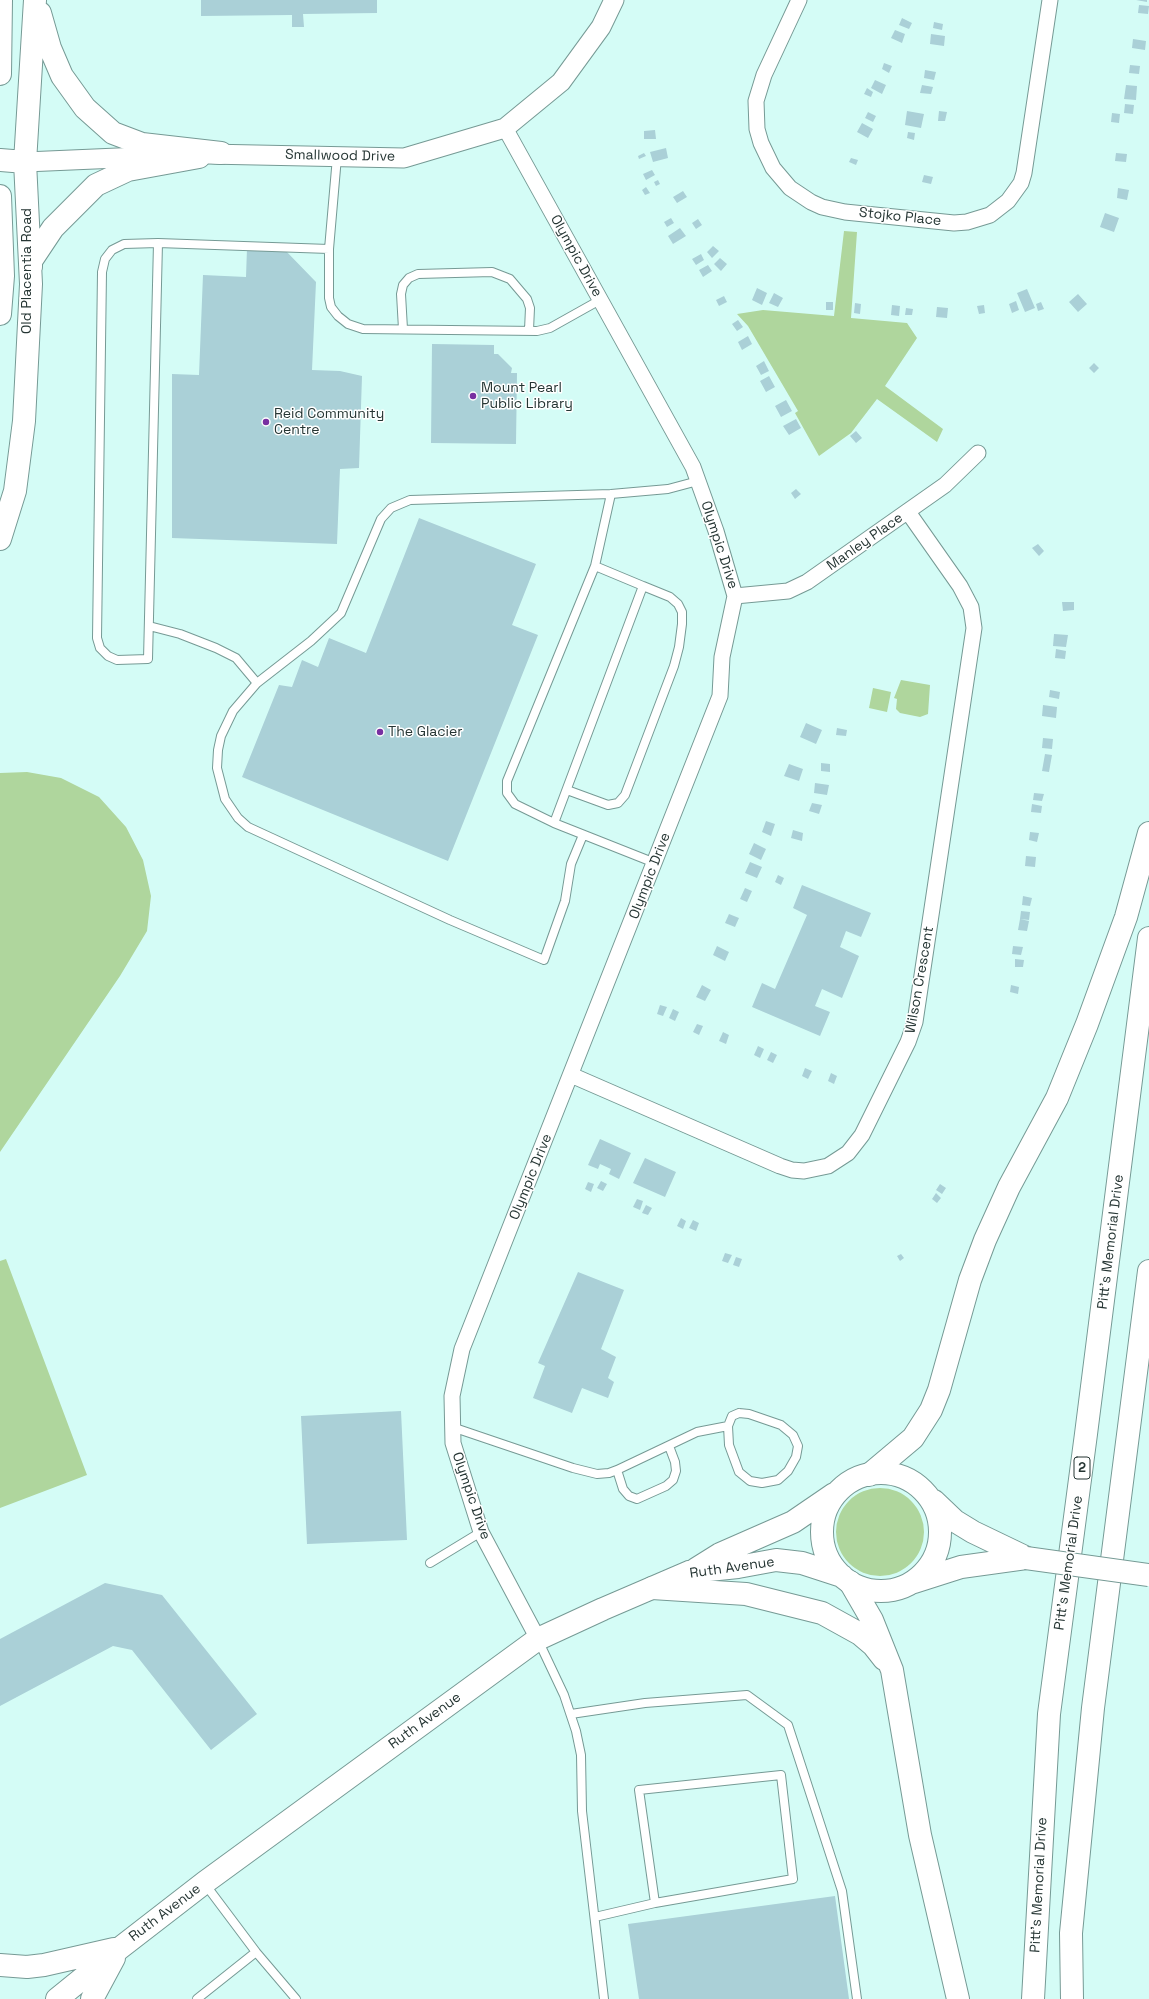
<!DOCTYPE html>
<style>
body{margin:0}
canvas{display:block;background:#d4fcf6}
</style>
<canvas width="1149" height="1999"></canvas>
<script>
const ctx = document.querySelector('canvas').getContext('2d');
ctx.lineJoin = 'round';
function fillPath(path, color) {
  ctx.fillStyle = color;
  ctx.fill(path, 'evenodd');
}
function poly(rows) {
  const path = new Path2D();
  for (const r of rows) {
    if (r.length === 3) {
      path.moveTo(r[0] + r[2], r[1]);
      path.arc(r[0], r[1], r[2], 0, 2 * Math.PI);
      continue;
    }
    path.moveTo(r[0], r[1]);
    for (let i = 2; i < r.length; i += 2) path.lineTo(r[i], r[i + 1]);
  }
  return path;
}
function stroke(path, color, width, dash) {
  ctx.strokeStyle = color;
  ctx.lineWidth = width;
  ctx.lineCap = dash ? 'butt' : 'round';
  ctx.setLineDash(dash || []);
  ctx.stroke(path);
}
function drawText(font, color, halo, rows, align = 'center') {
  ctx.font = font + ' "Space Grotesk",sans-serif';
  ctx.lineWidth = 3;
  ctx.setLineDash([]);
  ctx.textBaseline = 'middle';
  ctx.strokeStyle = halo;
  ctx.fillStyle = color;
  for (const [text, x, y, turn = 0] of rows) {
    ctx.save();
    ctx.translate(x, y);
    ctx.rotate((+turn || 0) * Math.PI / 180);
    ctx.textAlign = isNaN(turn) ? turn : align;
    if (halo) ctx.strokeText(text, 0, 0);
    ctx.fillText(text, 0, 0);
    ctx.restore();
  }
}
fillPath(poly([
 [844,231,857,232,851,318,907,323,917,338,885,386,943,429,937,442,877,399,851,433,819,456,795,413,798,411,748,326,737,314,763,310,834,316],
 [901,680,930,685,928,714,920,717,900,713,896,709,897,699,894,698],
 [873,688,891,692,887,712,869,708],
 [27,772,61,778,99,797,126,827,143,860,151,896,147,931,120,976,0,1152,0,773],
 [6,1259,87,1475,0,1508,0,1261],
 [880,1532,44]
]), '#afd69d');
fillPath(poly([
 [201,0,377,0,377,13,303,14,304,27,292,27,292,15,201,16],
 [1136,0,1147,0,1147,2],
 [1139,5,1149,6,1148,14,1138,13],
 [902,18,912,23,909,29,899,25],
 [934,22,943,24,942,30,933,28],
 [895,30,905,34,902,43,891,38],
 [931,34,945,36,944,46,930,44],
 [1133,39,1146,41,1145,50,1132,48],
 [884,63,892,66,889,73,882,69],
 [1130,65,1140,66,1139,74,1129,73],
 [925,70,936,72,934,80,924,78],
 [875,80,886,85,882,94,871,88],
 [922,85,933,87,931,94,920,93],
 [1126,85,1137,86,1136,100,1124,99],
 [867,88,873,92,871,97,864,94],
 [1125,104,1134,105,1133,114,1124,113],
 [907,111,924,114,921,128,905,125],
 [939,111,947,112,945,121,938,121],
 [868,112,876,116,873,122,865,118],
 [1112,113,1120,114,1119,123,1111,122],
 [862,123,873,129,868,138,857,132],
 [655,130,656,139,644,139,644,131],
 [908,132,915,133,914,140,907,138],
 [666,148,668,158,653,162,650,152],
 [644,153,646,156,639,159,638,156],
 [1116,153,1127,154,1126,162,1115,161],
 [851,158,858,160,856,165,849,162],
 [652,170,655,175,646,180,643,174],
 [924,175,933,177,931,184,922,182],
 [658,180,660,184,656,186,654,182],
 [646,187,650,193,645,195,642,190],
 [1118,188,1129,190,1127,200,1117,198],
 [683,191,687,197,677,203,673,197],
 [1105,213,1119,218,1114,232,1100,227],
 [671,218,674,223,667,227,664,222],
 [698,219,702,225,696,229,692,223],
 [680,228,686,236,673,244,668,236],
 [713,246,719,251,712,258,707,252],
 [247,248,284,249,316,282,312,370,340,371,362,376,359,468,340,469,337,544,172,538,172,374,199,375,203,275,246,277],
 [701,254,704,260,696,265,692,259],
 [720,258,727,264,721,271,714,264],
 [708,265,712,271,703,277,699,270],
 [757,288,767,293,762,305,752,300],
 [1027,289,1035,308,1025,312,1017,293],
 [774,293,783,298,778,307,769,303],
 [1078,294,1087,304,1078,312,1069,302],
 [724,296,727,302,719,306,716,300],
 [1016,301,1019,310,1012,313,1009,304],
 [826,302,833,302,833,310,826,310],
 [1041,302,1044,309,1038,311,1036,304],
 [855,303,861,304,860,314,854,313],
 [892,305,900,306,899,316,891,315],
 [984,305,985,313,979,314,977,306],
 [937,307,948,308,947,318,936,317],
 [906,308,913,309,912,315,905,315],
 [738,320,743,327,737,331,732,324],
 [748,336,752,344,742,350,738,342],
 [432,344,494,345,494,354,498,354,512,368,511,373,517,373,516,444,431,443],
 [764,361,769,371,761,375,756,366],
 [1094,363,1099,368,1094,373,1089,368],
 [769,376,775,387,766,392,760,381],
 [786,400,792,411,781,417,775,406],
 [796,419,801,428,789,435,783,426],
 [856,431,862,438,856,443,850,436],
 [796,489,801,494,795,499,791,493],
 [419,518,536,564,512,625,538,635,448,861,242,777,279,685,292,687,302,660,318,667,329,638,366,653],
 [1038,544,1044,551,1039,556,1032,548],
 [1062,602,1074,602,1074,610,1063,611],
 [1054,634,1068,635,1066,647,1053,646],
 [1056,649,1066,651,1065,659,1055,658],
 [1050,690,1060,692,1059,699,1049,697],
 [1043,705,1057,707,1056,718,1042,716],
 [806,723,822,730,816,744,800,737],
 [837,728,847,730,846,736,836,735],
 [1043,738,1053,739,1052,749,1042,748],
 [1045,754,1052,755,1049,772,1042,771],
 [821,763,830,764,830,772,821,771],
 [789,764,803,769,799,781,784,776],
 [815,783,829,785,827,795,814,793],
 [1034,793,1044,794,1042,801,1033,800],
 [812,803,822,805,819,814,809,811],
 [1032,804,1042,806,1041,813,1031,812],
 [766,821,775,824,771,836,762,832],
 [793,830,803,833,802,841,791,838],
 [1030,832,1039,833,1037,842,1029,840],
 [754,843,766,849,761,860,749,854],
 [1026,856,1036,857,1035,867,1025,866],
 [750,862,762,867,757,878,745,873],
 [778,875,784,878,781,885,775,882],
 [802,885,871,913,861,937,846,931,840,947,859,956,842,998,822,989,815,1006,830,1012,820,1036,752,1007,762,983,775,989,807,915,793,908],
 [745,888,752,891,747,902,740,899],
 [1023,896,1032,898,1030,906,1022,905],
 [1021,911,1030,912,1029,920,1020,919],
 [729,914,739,918,735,927,725,923],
 [1020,919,1029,921,1027,931,1018,930],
 [717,946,729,952,725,961,713,955],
 [1013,946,1023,947,1021,955,1012,954],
 [1015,959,1024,960,1023,967,1015,967],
 [702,985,711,990,705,1001,696,997],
 [1011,985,1019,987,1018,994,1010,992],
 [660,1005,667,1007,663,1016,657,1014],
 [673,1009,679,1012,675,1021,669,1018],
 [697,1024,703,1026,699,1035,693,1032],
 [723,1032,729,1035,726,1044,719,1041],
 [758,1046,764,1049,760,1058,754,1055],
 [771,1052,777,1055,773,1063,767,1060],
 [805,1068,812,1071,808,1079,802,1076],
 [831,1073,837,1076,834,1084,828,1081],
 [600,1139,631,1153,619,1179,609,1174,611,1169,600,1164,598,1169,588,1165],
 [645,1158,676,1172,665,1197,633,1183],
 [601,1181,607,1184,603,1191,597,1188],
 [588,1182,594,1184,591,1192,585,1189],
 [940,1184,946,1188,942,1194,936,1190],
 [936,1193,941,1198,937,1203,932,1199],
 [637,1199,643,1201,640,1210,633,1207],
 [646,1205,652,1208,648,1215,642,1213],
 [681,1218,686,1221,683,1229,677,1226],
 [693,1220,699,1223,696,1231,689,1228],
 [725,1253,732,1255,728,1263,722,1261],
 [901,1254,904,1258,900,1261,897,1256],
 [736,1257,742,1259,739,1267,733,1265],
 [578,1272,624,1290,601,1349,616,1357,608,1378,614,1382,608,1398,582,1388,572,1413,533,1398,545,1366,538,1363],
 [401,1411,407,1540,307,1544,301,1416],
 [105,1583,162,1595,257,1714,211,1750,132,1650,113,1646,0,1706,0,1639],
 [835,1896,849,1999,639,1999,628,1924]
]), '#aad0d7');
const service = poly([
 [158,243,148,659,117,660,108,656,100,648,97,638,102,272,105,259,112,250,124,244,158,243,329,249,337,157],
 [329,249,329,298,331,307,338,316,348,324,363,329,537,331,550,328,600,300],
 [403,329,401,294,403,285,409,278,418,274,492,272,510,279,527,299,530,308,529,330],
 [611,494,595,566,507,781,507,793,515,804,554,823,655,863],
 [595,566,643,586],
 [149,626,180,634,216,648,236,658,257,683],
 [554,823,643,586,670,597,678,604,682,612,682,624,679,647,674,666,625,795,618,803,608,805,567,790],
 [583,835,571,864,565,901,544,960,450,920,248,827,238,818,225,799,217,768,218,750,221,736,233,711,257,683,311,641,341,613,381,519,391,508,410,500,611,494,668,489,698,481],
 [739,1413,749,1414,781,1425,793,1435,798,1446,796,1457,788,1471,778,1480,762,1483,750,1481,739,1472,729,1445,728,1426,732,1416,739,1413],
 [452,1427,573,1468,597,1474,609,1473,617,1470,697,1432,728,1426],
 [617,1470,623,1489,629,1496,637,1499,666,1486,673,1480,676,1471,675,1462,669,1446],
 [430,1563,481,1532],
 [538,1640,564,1695,576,1731,581,1755,582,1811,604,1999],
 [571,1714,645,1703,747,1695,788,1725,842,1891,857,1999],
 [205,1884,256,1952,296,1999],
 [595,1917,655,1903,793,1879,781,1775,639,1790,655,1903],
 [197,1999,256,1952]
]);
const minor = poly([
 [799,0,764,75,756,101,757,129,761,143,773,168,790,188,811,202,822,207,845,212,954,223,967,222,990,215,1008,201,1021,183,1024,173,1050,0],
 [505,128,693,467,716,531,735,596,722,657,720,696,462,1349,452,1396,453,1443,481,1532,538,1639],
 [735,596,788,591,807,582,945,485,978,453],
 [571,1075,780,1166,792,1170,804,1171,828,1166,848,1153,862,1135,908,1042,915,1022,974,628,971,607,960,586,908,512]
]);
const tertiary = poly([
 [207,154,404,158,505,128,561,82,601,27,614,0],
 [25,162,164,156]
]);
const secondary = poly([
 [40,13,50,48,62,76,85,108,113,133,142,144,221,153],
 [0,74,1,0],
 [0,160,25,162],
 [0,196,3,276,0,314],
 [31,267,31,261,53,228,96,185,128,170,199,157],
 [0,539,15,491,24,421,31,284,25,162,35,0],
 [881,1532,59],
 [934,1501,955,1521,973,1532,1025,1557],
 [696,1569,720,1554,793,1522,834,1494],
 [914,1582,961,1567,1026,1558],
 [0,1965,27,1967,44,1965,114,1949],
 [57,1999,120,1948,204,1883,538,1639,603,1609,689,1572,738,1567,776,1560,802,1563,842,1576],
 [92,1999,114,1958]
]);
const motorway = poly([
 [869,1475,913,1438,931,1410,939,1390,970,1280,985,1240,1009,1187,1057,1098,1087,1024,1126,917,1149,833],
 [850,1582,872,1620,892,1670,920,1835,958,1999],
 [652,1588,746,1594,822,1613,860,1634,873,1645,884,1659],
 [1033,1999,1049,1714,1086,1434,1149,938],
 [1072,1999,1071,1933,1093,1708,1149,1271]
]);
stroke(service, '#769a95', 10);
stroke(minor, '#769a95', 17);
stroke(tertiary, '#769a95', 21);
stroke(secondary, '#769a95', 24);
stroke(motorway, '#769a95', 24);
stroke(service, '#fff', 8);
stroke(minor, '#fff', 15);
stroke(tertiary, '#fff', 19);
stroke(secondary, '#fff', 22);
stroke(motorway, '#fff', 22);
const secondaryBridge = poly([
 [1026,1558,1149,1575]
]);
stroke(secondaryBridge, '#769a95', 24, []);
stroke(secondaryBridge, '#fff', 22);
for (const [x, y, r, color] of [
 [473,396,4,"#782fa1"],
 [266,422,4,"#782fa1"],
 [380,732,4,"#782fa1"]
]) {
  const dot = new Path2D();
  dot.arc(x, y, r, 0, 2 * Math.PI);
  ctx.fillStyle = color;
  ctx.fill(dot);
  stroke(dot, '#fff', 1.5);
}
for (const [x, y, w] of [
 [1082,1468,16]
]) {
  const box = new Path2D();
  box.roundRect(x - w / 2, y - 11, w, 22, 3);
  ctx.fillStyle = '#fff';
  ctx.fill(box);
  stroke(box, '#253533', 1);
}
drawText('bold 13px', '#253533', null, [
 ["2",1082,1468]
]);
drawText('14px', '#253533', '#fff', [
 ["Smallwood Drive",340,156,1],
 ["Stojko Place",900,217,6],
 ["Olympic Drive",576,256,61],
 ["Old Placentia Road",27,271,-90],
 ["Manley Place",865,542,-35],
 ["Olympic Drive",719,545,72],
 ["Olympic Drive",650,876,-69],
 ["Wilson Crescent",920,980,-80],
 ["Olympic Drive",531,1177,-68],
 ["Pitt's Memorial Drive",1111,1242,-83],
 ["Olympic Drive",471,1496,71],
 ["Pitt's Memorial Drive",1069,1563,-82],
 ["Ruth Avenue",732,1568,-8],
 ["Ruth Avenue",425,1721,-36],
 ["Pitt's Memorial Drive",1039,1885,-87],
 ["Ruth Avenue",165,1913,-37]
]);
drawText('14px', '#253533', '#fff', [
 ["Mount Pearl",481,388],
 ["Public Library",481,404],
 ["Reid Community",274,414],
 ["Centre",274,430],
 ["The Glacier",388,732]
], 'left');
</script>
